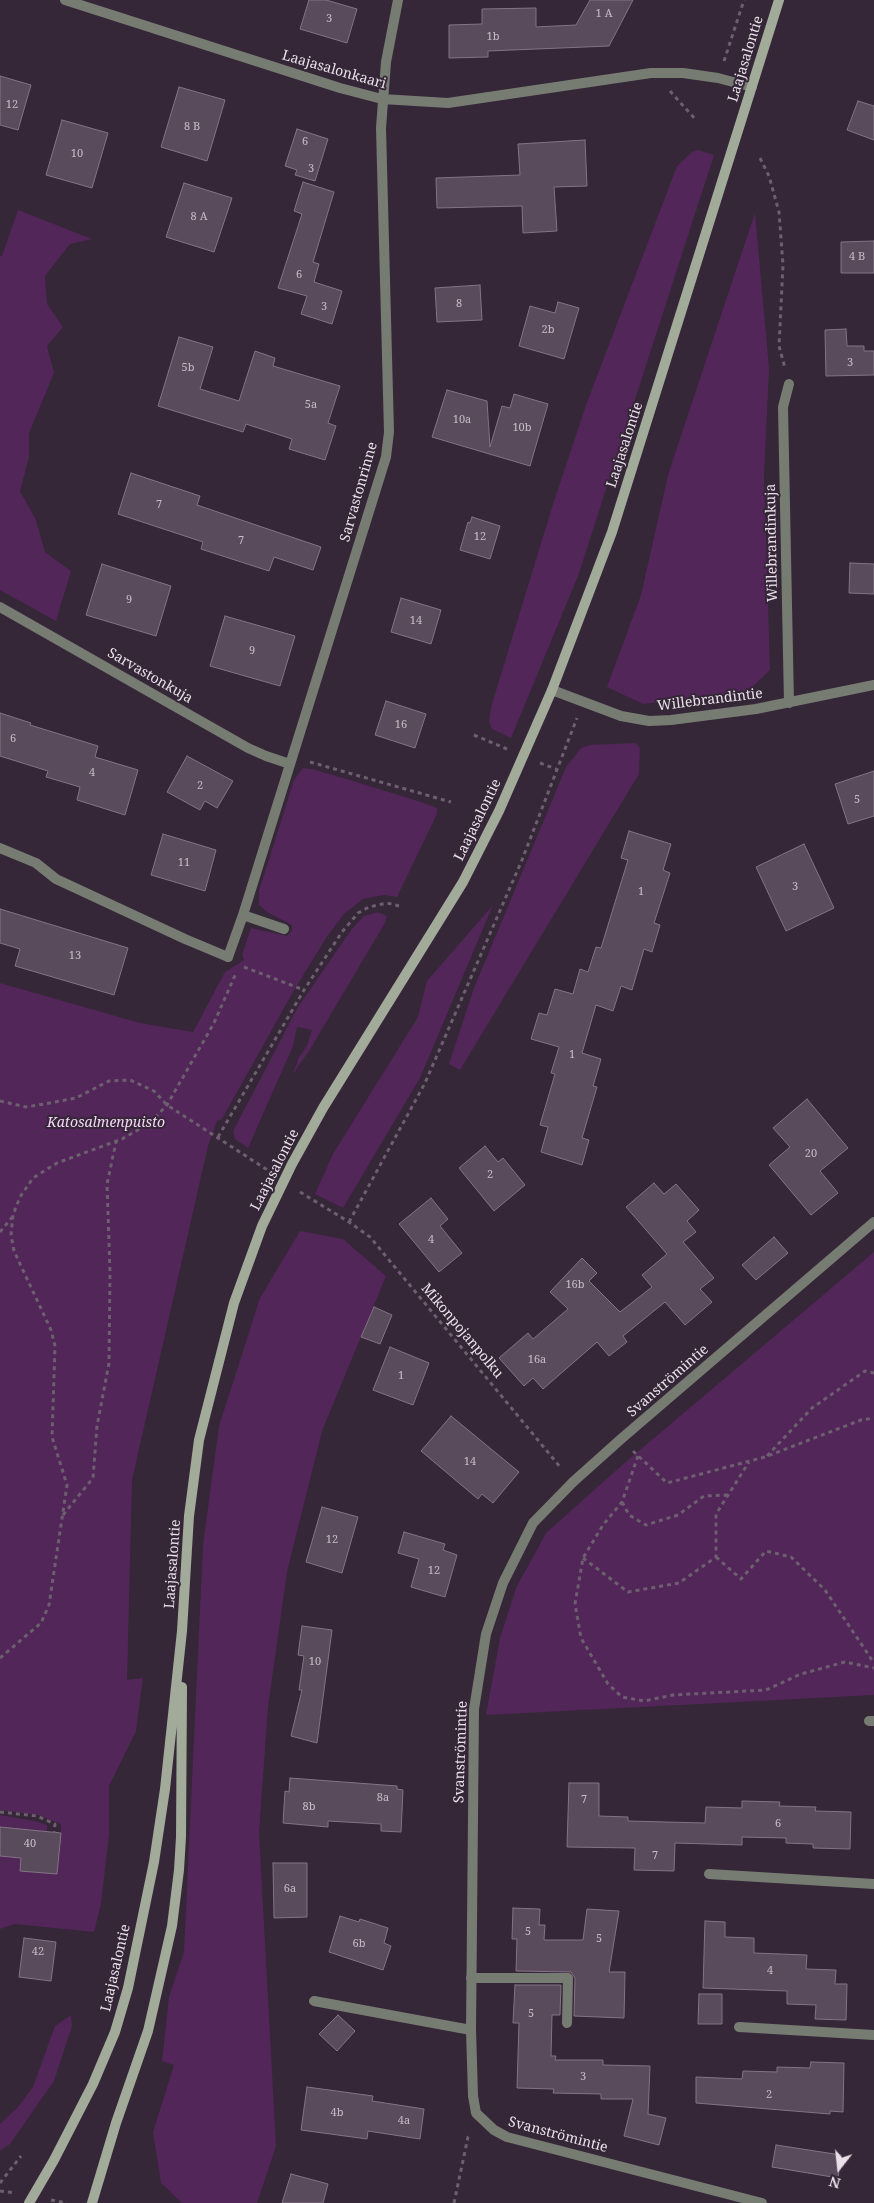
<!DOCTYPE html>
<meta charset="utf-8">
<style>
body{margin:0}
#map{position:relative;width:874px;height:2203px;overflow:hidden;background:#352737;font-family:"Noto Serif",serif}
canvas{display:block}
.north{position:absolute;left:814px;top:2143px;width:50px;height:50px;-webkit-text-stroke:4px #352737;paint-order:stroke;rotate:196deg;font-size:14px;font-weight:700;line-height:20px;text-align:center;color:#e9e0ea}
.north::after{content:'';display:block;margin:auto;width:18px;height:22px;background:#e9e0ea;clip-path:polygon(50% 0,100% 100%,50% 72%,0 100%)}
</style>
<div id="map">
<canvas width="874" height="2203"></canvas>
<div class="north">N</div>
</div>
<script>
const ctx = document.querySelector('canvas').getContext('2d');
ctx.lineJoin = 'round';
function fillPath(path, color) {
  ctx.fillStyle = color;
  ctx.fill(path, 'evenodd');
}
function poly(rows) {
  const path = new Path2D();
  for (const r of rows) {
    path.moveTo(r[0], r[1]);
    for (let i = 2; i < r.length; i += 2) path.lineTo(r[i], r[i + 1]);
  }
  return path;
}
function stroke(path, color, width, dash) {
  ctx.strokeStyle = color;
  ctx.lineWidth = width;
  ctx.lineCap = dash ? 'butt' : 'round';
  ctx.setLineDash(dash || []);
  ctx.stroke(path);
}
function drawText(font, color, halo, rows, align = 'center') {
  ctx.font = font + ' "Noto Serif",serif';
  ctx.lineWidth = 4;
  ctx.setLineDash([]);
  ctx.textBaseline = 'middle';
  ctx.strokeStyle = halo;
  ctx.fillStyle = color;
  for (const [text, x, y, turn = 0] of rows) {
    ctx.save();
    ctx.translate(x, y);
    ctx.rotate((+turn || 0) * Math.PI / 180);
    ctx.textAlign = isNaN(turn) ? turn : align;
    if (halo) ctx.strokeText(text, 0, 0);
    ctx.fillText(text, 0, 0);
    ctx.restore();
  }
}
fillPath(poly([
 [698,150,714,155,578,576,511,738,492,729,489,722,491,707,553,504,586,405,677,166,692,152],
 [18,210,92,239,70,244,45,276,47,304,63,327,47,346,54,373,29,433,29,457,20,491,36,520,45,552,71,571,56,621,0,590,0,256,2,256],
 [755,213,769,368,764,477,770,670,747,692,643,704,607,687,641,595,668,475],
 [636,743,640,748,639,774,460,1070,449,1064,474,988,566,767,581,748,590,745],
 [303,768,312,769,350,780,421,802,437,808,437,814,397,897,384,895,363,899,344,914,328,935,293,992,222,1119,217,1121,208,1146,132,1480,127,1680,143,1678,136,1731,109,1786,109,1836,101,1903,94,1932,15,1924,0,1929,0,1856,21,1858,21,1871,57,1874,61,1833,61,1824,38,1815,0,1810,0,983,140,1023,193,1032,225,972,244,960,242,955,251,928,287,936,292,931,292,925,267,912,259,905,259,891,294,780],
 [493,905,420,1078,343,1208,315,1194,333,1154,418,1017,427,981],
 [378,912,387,916,385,923,309,1051,293,1074,299,1057,307,1046,312,1030,297,1027,293,1046,248,1148,235,1139,233,1131,298,1007,351,930,364,916],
 [300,1231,343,1239,386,1276,322,1431,287,1572,268,1707,259,1832,276,2146,257,2203,182,2203,161,2183,153,2132,174,2065,162,2061,169,1997,184,1952,203,1545,219,1426,260,1298],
 [874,1252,874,1695,486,1715,500,1638,516,1588,546,1533,621,1466],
 [0,1815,35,1821,47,1825,47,1832,0,1827],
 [71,2015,72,2026,54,2081,10,2144,0,2151,0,2124,18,2107,33,2087,55,2026]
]), '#522659');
const building = poly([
 [309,0,326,0,357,9,347,43,300,29,309,0],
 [590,0,633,0,609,46,488,51,488,57,449,58,449,25,482,24,482,9,536,8,536,27,576,25,590,0],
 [0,76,31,85,18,130,0,125,0,76],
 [179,87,225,100,207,161,161,147,179,87],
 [858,101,874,106,874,140,847,130,858,101],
 [62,120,108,133,92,188,46,175,62,120],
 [297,129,328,139,315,181,295,175,297,170,285,166,297,129],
 [585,140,587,186,554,187,557,231,523,233,522,206,437,208,436,178,520,175,518,144,585,140],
 [303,182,334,192,313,262,319,264,314,282,342,291,332,324,301,314,307,296,278,288,302,214,294,211,303,182],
 [184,183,232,198,214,252,166,237,184,183],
 [874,241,874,273,841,273,841,242,874,241],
 [480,285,482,320,437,322,435,288,480,285],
 [558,302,579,308,564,359,519,346,530,306,555,313,558,302],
 [846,329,847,346,864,346,864,351,874,351,874,375,826,376,825,330,846,329],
 [179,337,213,347,200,389,239,401,255,351,275,358,273,366,340,386,328,423,336,426,325,460,289,449,292,439,246,424,243,432,158,406,179,337],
 [447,390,487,401,490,447,502,406,510,408,514,394,548,404,530,466,432,437,447,390],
 [131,473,200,496,197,505,321,547,313,570,274,557,269,571,201,549,203,542,118,514,131,473],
 [472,517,500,526,490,559,460,550,468,522,470,523,472,517],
 [850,563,874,564,874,594,849,593,850,563],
 [102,564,171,586,156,636,86,615,102,564],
 [401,598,441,610,431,644,391,632,401,598],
 [225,616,295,636,280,686,210,666,225,616],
 [386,701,426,714,415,748,375,735,386,701],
 [0,713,31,723,30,725,98,746,95,757,138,770,125,815,77,800,80,787,46,777,48,771,0,756,0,713],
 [187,756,233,781,217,808,205,801,200,810,167,792,187,756],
 [874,771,874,816,848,824,835,784,874,771],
 [629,831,671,844,663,870,670,873,654,923,660,925,652,952,644,949,632,990,621,986,613,1011,596,1005,582,1053,601,1059,593,1086,597,1087,582,1138,589,1140,582,1165,541,1152,548,1127,540,1125,555,1074,551,1073,559,1047,531,1039,539,1013,547,1015,555,989,573,994,580,969,588,972,596,947,601,948,628,860,621,858,629,831],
 [163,834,216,850,205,891,151,875,163,834],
 [804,844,834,908,786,931,756,867,804,844],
 [0,909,128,948,114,995,15,966,20,949,0,943,0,909],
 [807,1099,848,1148,820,1171,838,1193,811,1215,769,1165,790,1147,773,1128,807,1099],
 [485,1146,498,1162,503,1158,525,1185,494,1211,459,1168,485,1146],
 [654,1183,664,1194,676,1184,699,1210,687,1221,696,1232,683,1242,714,1278,700,1289,712,1302,685,1325,665,1302,623,1336,627,1342,609,1356,597,1342,543,1389,533,1378,524,1386,499,1358,528,1333,533,1339,568,1309,550,1292,582,1258,597,1273,589,1281,620,1312,652,1287,642,1275,667,1254,626,1207,654,1183],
 [431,1198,448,1219,440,1226,462,1253,439,1272,399,1224,431,1198],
 [774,1237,788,1253,756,1280,742,1265,774,1237],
 [374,1307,392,1315,380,1344,361,1337,374,1307],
 [390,1347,429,1363,413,1405,373,1390,390,1347],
 [451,1416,519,1472,493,1503,482,1494,478,1499,421,1451,451,1416],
 [322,1507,358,1517,342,1573,306,1562,322,1507],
 [404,1532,445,1544,443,1550,457,1555,445,1597,411,1587,419,1559,398,1553,404,1532],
 [302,1626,332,1630,317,1743,291,1736,302,1690,299,1690,304,1656,298,1655,302,1626],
 [290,1778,397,1786,397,1789,403,1790,401,1832,381,1831,381,1824,328,1821,328,1827,283,1823,285,1791,289,1792,290,1778],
 [569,1783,599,1783,599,1816,628,1817,628,1821,705,1823,706,1807,742,1808,742,1801,780,1802,779,1806,816,1807,815,1811,851,1812,850,1849,813,1848,813,1844,786,1843,786,1838,742,1837,742,1845,675,1843,674,1871,634,1870,635,1848,567,1847,569,1783],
 [0,1827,61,1833,57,1874,20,1871,21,1858,0,1856,0,1827],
 [273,1863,307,1863,307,1917,274,1918,273,1863],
 [513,1908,540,1909,539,1925,545,1925,544,1940,583,1940,587,1909,619,1911,609,1972,625,1972,624,2018,574,2016,575,1978,571,1972,516,1971,517,1939,512,1939,513,1908],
 [340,1916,359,1922,360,1919,388,1928,384,1943,391,1946,383,1970,329,1952,340,1916],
 [705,1921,725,1922,725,1937,754,1938,754,1953,807,1955,806,1969,836,1970,835,1984,847,1984,846,2020,815,2019,816,2005,787,2004,787,1991,703,1988,705,1921],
 [24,1938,56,1942,51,1981,19,1977,24,1938],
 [515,1985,561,1985,560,2015,552,2015,551,2056,556,2056,555,2060,603,2060,603,2065,650,2066,648,2114,666,2118,659,2145,624,2136,633,2099,601,2099,601,2094,553,2093,554,2089,517,2088,519,2023,513,2023,515,1985],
 [699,1994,722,1994,722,2024,698,2024,699,1994],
 [338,2015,355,2031,337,2051,319,2034,338,2015],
 [811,2062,844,2063,843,2112,830,2111,830,2114,696,2103,696,2077,742,2079,743,2071,777,2072,777,2067,810,2068,811,2062],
 [307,2087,373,2096,372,2101,424,2109,420,2139,368,2131,367,2139,301,2130,307,2087],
 [776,2145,841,2155,838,2178,772,2167,776,2145],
 [291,2174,328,2184,323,2203,282,2203,291,2174]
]);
fillPath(building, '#5a4b5c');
stroke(building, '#847386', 1);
stroke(poly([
 [724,61,744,0],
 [670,91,696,120],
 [760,158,769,176,779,212,783,265,779,346,785,368],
 [474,735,507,749],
 [310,762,451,802],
 [540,763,556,769],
 [244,967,304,990],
 [0,1101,26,1107,44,1104,76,1098,109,1081,130,1080,154,1091,167,1105,269,1171],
 [218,1137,304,990,342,932,358,913,369,907,387,903,399,906],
 [300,1192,349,1222,370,1237,561,1468],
 [349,1222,425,1083,522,860,577,718],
 [0,1232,13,1216],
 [633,1451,667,1483,765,1457,861,1420,874,1418],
 [638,1456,622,1502,603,1525,583,1558,575,1604,581,1638,608,1684,622,1697,644,1701,673,1695,766,1690,801,1674,845,1662,874,1668],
 [767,1456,812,1408,865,1371,874,1373],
 [622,1502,629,1515,646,1525,678,1515,704,1496,727,1495],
 [63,1515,93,1478,97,1426,109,1363,110,1272,107,1184,116,1142],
 [716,1557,741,1579,766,1551,791,1557,825,1590,874,1663],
 [583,1558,628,1592,679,1583,716,1557,716,1514,749,1462],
 [0,1658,41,1623,49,1605,67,1485,52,1437,55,1346,51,1330,14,1251,11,1235,13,1215,20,1197,33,1178,57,1163,122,1139,150,1123,167,1105,214,1023,236,973],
 [0,1812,37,1816,55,1824,54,1833],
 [0,2183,21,2156],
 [0,2191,15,2193],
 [51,2200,67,2203],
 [454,2203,468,2137,471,2134]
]), '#6c606e', 3, [4, 4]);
stroke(poly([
 [0,848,36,863,56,879,185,939,228,957],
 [709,1874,874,1884],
 [471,1978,568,1978,567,2023],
 [314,2001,471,2030],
 [739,2027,874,2035]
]), '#777c73', 10);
stroke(poly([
 [65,0,340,88,382,99,448,103,651,73,683,73,718,78,752,87],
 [789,384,783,407,789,703],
 [0,607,248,748,266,756,290,764],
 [552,690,621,716,649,721,671,720,756,709,874,685],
 [243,915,284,929],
 [228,957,243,915,386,457,389,432,381,128,386,62,398,0],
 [869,1721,874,1721],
 [762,2203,507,2137,494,2130,476,2113,473,2096,471,2030,474,1709,486,1634,503,1583,533,1523,573,1482,621,1439,874,1222]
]), '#777c73', 10);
stroke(poly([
 [29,2203,54,2160,93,2084,115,2032,128,1988,154,1862,165,1789,182,1631,189,1516,199,1440,234,1303,262,1226,292,1164,323,1108,463,882,499,811,552,690,612,532,779,0],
 [92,2203,116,2123,148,2031,172,1926,179,1870,181,1837,182,1687]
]), '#a2aa9a', 10);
drawText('11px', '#c5bbc6', null, [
 ["1 A",604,14],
 ["3",329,19],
 ["1b",493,37],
 ["12",12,105],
 ["8 B",192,127],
 ["6",305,142],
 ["10",77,154],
 ["3",311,169],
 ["8 A",199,217],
 ["4 B",857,257],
 ["6",299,275],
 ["8",459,304],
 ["3",324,307],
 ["2b",548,330],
 ["3",850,363],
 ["5b",188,368],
 ["5a",311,405],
 ["10a",462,420],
 ["10b",522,428],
 ["7",159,505],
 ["12",480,537],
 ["7",241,541],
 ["9",129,600],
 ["14",416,621],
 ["9",252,651],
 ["16",401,725],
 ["6",13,739],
 ["4",92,773],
 ["2",200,786],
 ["5",857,800],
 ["11",184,863],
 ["3",795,887],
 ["1",641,892],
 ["13",75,956],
 ["1",572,1055],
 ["20",811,1154],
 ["2",490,1175],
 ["4",431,1240],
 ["16b",575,1285],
 ["16a",537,1360],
 ["1",401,1376],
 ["14",470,1462],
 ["12",332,1540],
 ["12",434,1571],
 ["10",315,1662],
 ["8a",383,1798],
 ["7",584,1800],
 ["8b",309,1807],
 ["6",778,1824],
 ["40",30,1844],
 ["7",655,1856],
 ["6a",290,1889],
 ["5",528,1932],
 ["5",599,1939],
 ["6b",359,1944],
 ["42",38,1952],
 ["4",770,1971],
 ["5",531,2014],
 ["3",583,2077],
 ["2",769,2095],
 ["4b",337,2113],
 ["4a",404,2121]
]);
drawText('14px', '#e9e0ea', '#352737', [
 ["Laajasalontie",746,59,-73],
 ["Laajasalonkaari",334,70,16],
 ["Laajasalontie",625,445,-72],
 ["Sarvastonrinne",359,492,-74],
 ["Willebrandinkuja",772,543,-91],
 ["Sarvastonkuja",150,676,30],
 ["Willebrandintie",710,700,-7],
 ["Laajasalontie",478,820,-64],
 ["Laajasalontie",275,1170,-63],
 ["Mikonpojanpolku",462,1331,50],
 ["Svanströmintie",668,1381,-41],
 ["Laajasalontie",173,1564,-86],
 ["Svanströmintie",461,1752,-88],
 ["Laajasalontie",116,1968,-77],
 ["Svanströmintie",558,2135,15]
]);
drawText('italic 14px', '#f6d6fa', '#352737', [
 ["Katosalmenpuisto",106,1123]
]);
</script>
